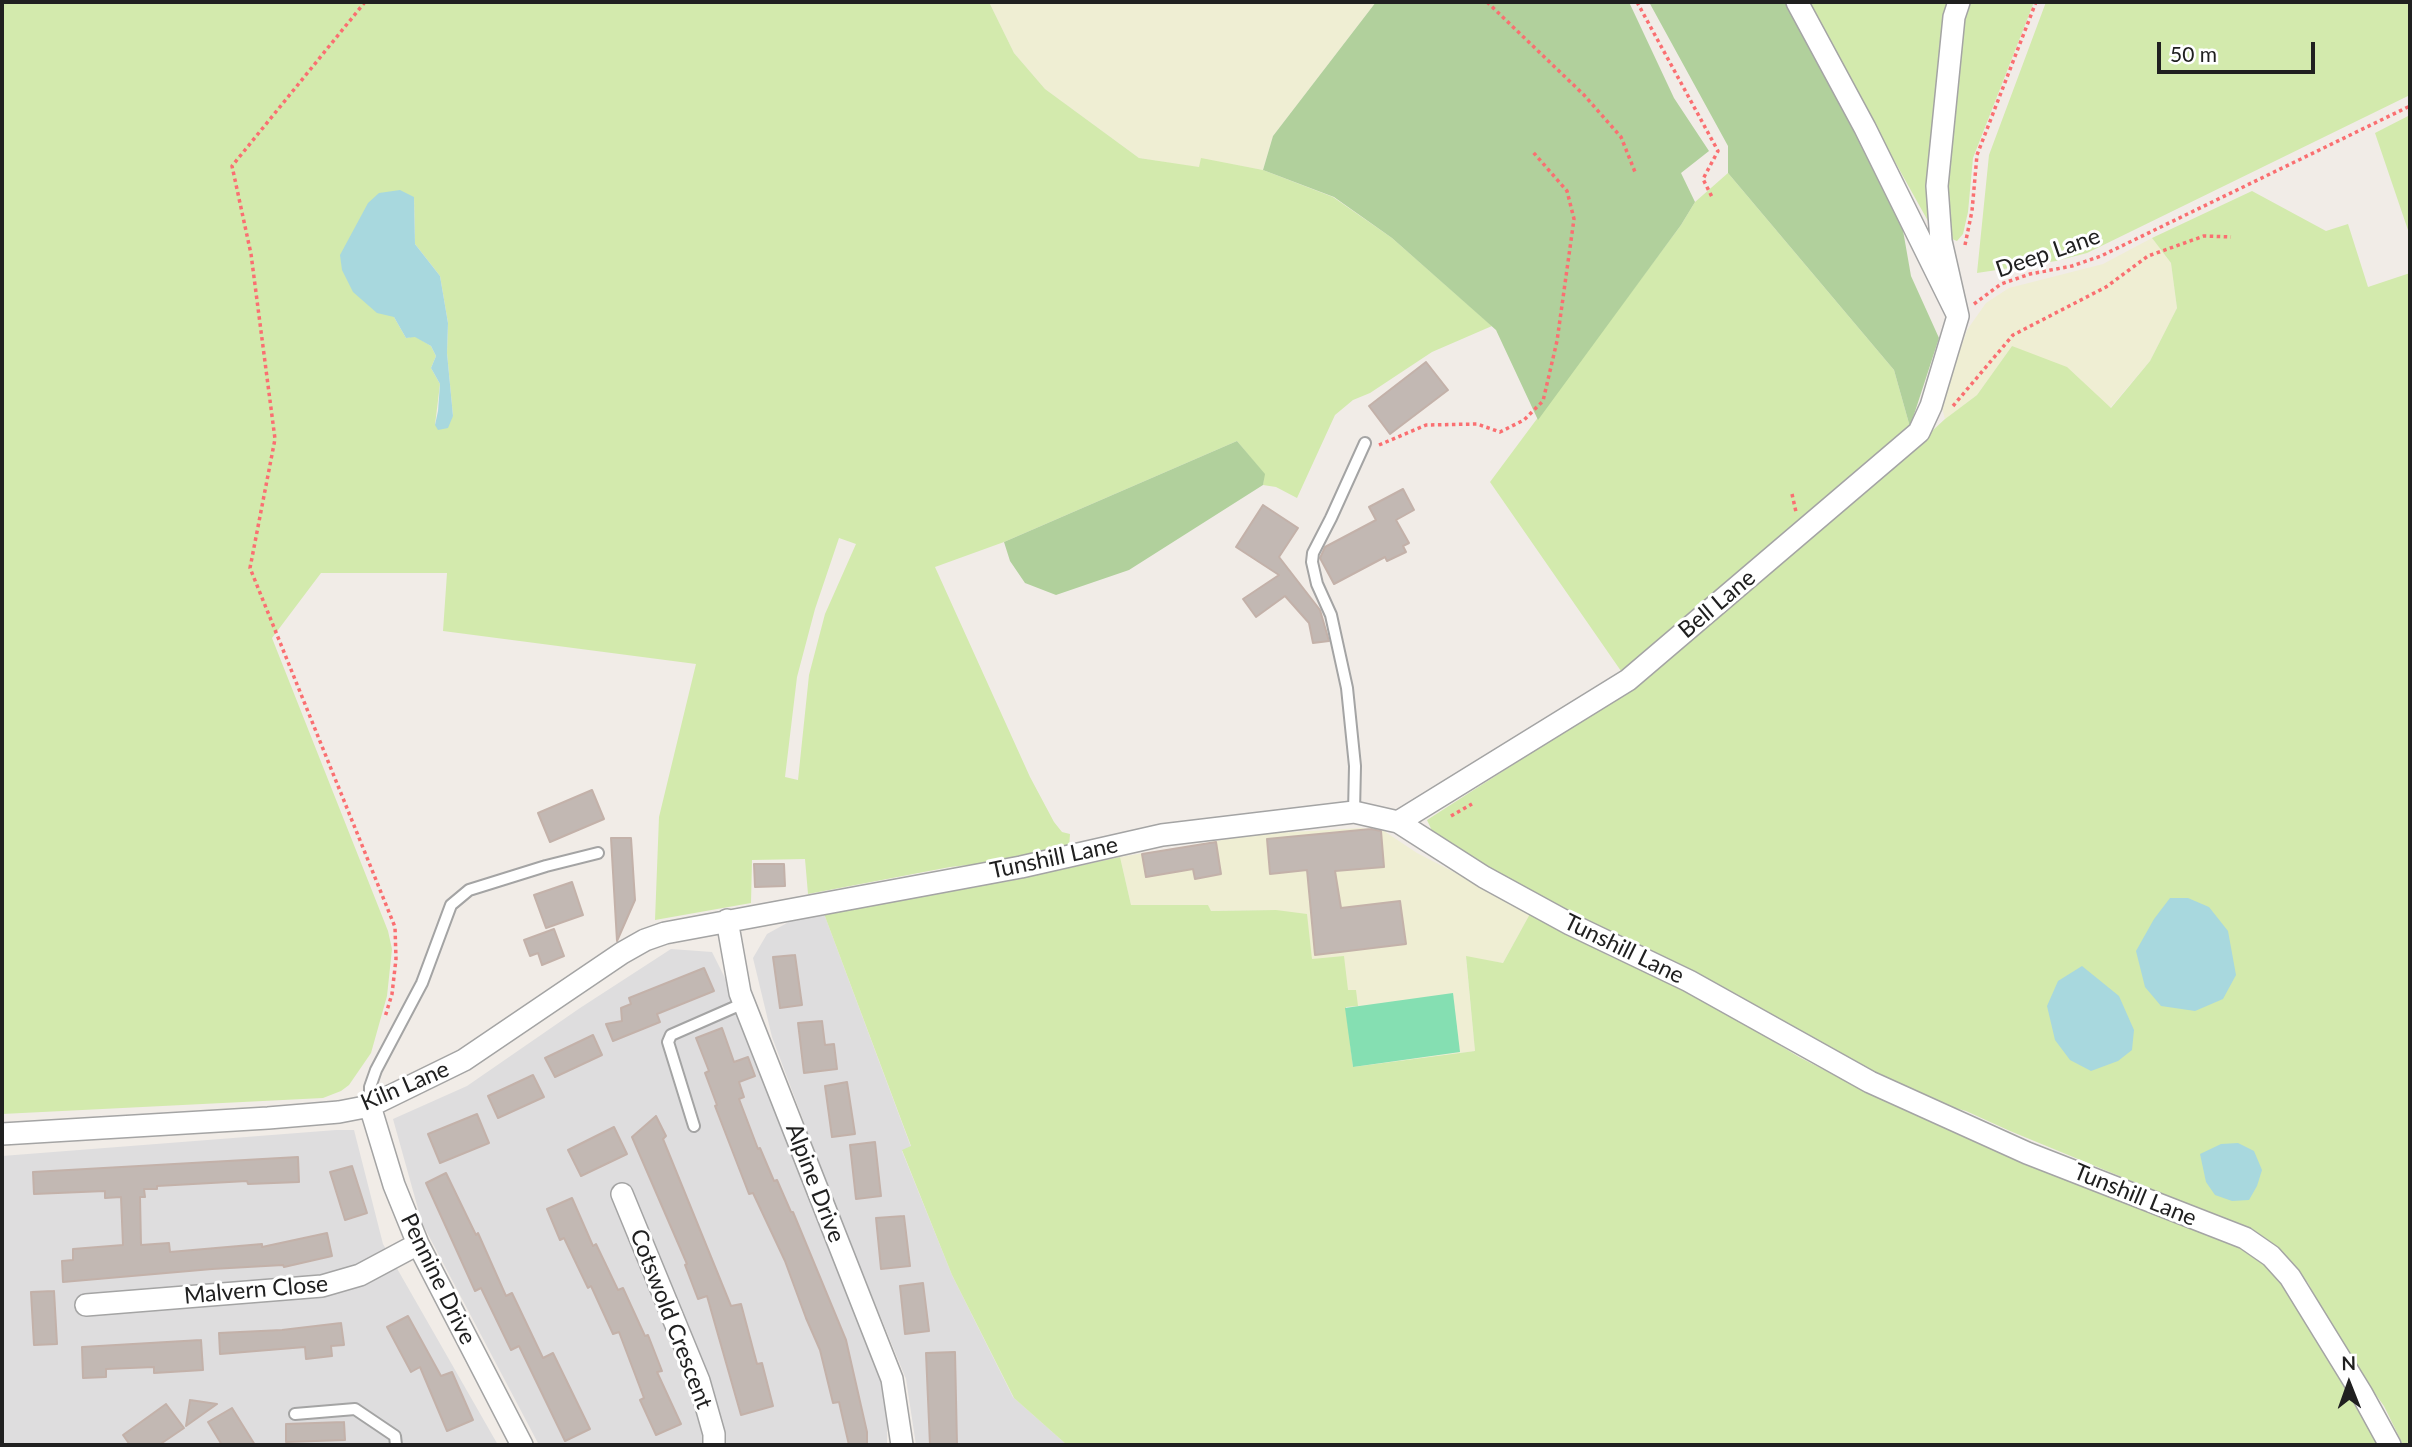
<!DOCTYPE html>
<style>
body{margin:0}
#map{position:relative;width:2412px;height:1447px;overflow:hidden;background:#f1ece7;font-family:Lato,sans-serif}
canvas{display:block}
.frame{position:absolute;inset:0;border:4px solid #202020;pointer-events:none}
.north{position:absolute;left:2314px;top:1349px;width:70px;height:70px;-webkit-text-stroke:5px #fff;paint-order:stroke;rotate:359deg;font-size:19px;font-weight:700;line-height:28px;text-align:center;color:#202020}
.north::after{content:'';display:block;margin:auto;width:24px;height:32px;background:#202020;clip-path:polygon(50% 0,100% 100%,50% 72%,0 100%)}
.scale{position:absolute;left:2157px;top:42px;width:158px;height:32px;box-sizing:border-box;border:4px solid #202020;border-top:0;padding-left:9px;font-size:21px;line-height:24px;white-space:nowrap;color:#202020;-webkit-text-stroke:5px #fff;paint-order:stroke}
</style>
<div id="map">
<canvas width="2412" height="1447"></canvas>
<div class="frame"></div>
<div class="north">N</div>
<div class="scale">50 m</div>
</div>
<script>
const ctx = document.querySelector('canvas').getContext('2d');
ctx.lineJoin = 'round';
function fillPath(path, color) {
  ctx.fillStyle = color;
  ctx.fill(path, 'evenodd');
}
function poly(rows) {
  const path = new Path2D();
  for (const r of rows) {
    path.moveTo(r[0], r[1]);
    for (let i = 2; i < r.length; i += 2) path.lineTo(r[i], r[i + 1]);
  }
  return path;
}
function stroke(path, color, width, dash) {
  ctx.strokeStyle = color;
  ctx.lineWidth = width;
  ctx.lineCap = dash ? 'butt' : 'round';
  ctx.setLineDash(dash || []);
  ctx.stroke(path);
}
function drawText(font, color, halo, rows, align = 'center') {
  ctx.font = font + ' Lato,sans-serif';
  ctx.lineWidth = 6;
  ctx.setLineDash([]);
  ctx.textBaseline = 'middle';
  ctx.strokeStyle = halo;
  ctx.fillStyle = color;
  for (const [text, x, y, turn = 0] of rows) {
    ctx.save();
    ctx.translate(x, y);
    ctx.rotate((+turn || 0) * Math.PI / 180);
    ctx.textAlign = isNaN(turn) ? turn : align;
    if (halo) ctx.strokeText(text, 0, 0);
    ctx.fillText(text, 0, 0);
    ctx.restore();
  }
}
fillPath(poly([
 [823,911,911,1147,902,1151,952,1275,1013,1397,1067,1445,916,1445,906,1379,836,1208,772,1037,753,958,767,934,798,917],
 [671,949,712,952,729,986,801,1176,887,1392,887,1445,539,1445,422,1223,393,1119,467,1086,580,1008],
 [336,1130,354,1130,383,1244,498,1445,2,1445,2,1156]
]), '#deddde');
fillPath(poly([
 [989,2,1376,2,1273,136,1263,170,1202,159,1200,168,1139,158,1045,89,1014,53],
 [2152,238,2171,263,2177,308,2150,361,2110,408,2012,346,1977,395,1945,419,1941,404,1967,330,1986,303,2009,288,2103,264],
 [1361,828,1384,831,1417,853,1531,912,1503,963,1466,957,1475,1051,1353,1067,1356,990,1348,991,1312,960,1276,910,1210,911,1208,905,1131,905,1120,857,1258,834]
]), '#efeed3');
fillPath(poly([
 [2,2,989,2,1014,53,1045,89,1139,158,1199,167,1201,158,1263,170,1333,197,1392,238,1492,326,1432,352,1370,393,1353,400,1335,415,1297,498,1276,487,1263,485,1264,474,1237,441,1004,542,935,567,1030,777,1054,822,1062,832,1070,834,1069,848,1005,861,950,867,808,894,805,859,752,860,751,903,655,920,659,817,696,664,443,631,447,573,321,573,272,638,388,931,392,949,387,996,371,1053,349,1085,341,1091,323,1098,2,1114],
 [414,197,415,244,440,276,448,323,447,353,453,416,435,425,440,384,431,368,436,356,431,346,415,336,406,338,394,317],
 [839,538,856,544,825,614,809,675,798,780,785,777,797,677,815,609],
 [1809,2,1952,2,1933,230,1875,126],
 [1967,2,2034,2,1973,158,1968,212,1963,234,1957,241,1952,239,1949,228,1947,182,1960,32],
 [2046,2,2410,2,2410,95,2087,253,2056,261,1977,273,1989,155],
 [2410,115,2410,114,2410,236,2375,133],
 [1728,173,1894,370,1910,427,1621,671,1490,482,1681,225,1695,202],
 [2252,191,2326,231,2348,224,2368,287,2410,273,2410,1445,2403,1445,2384,1406,2344,1351,2308,1283,2269,1241,2248,1229,2010,1131,1966,1111,1926,1100,1590,925,1471,859,1434,835,1427,820,1626,692,1701,633,1878,481,1945,419,1977,395,2012,346,2067,367,2111,408,2150,361,2177,308,2171,263,2152,238],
 [1120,857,1131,905,1208,905,1211,911,1276,910,1307,914,1312,959,1344,956,1348,990,1356,990,1358,1006,1346,1007,1353,1067,1475,1051,1466,956,1503,963,1531,912,1609,956,1691,991,1799,1057,1869,1093,2102,1194,2247,1251,2265,1263,2281,1280,2379,1445,1067,1445,1014,1398,952,1275,902,1150,911,1146,823,911,978,884,1005,882]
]), '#d3eaad');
fillPath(poly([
 [1376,2,1629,2,1674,98,1709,151,1681,173,1695,202,1681,225,1538,420,1496,330,1392,238,1334,197,1263,170,1273,136],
 [1649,2,1788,2,1901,219,1911,276,1939,338,1910,427,1894,370,1728,173,1728,146],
 [1237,441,1265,474,1263,485,1129,570,1056,595,1025,583,1010,561,1004,542]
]), '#b1d09c');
fillPath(poly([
 [1453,993,1460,1052,1353,1067,1345,1008]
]), '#85dfb2');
fillPath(poly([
 [400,190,414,197,415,244,440,276,448,323,447,353,453,416,448,428,438,430,435,425,438,411,440,384,431,368,436,356,431,346,415,337,406,338,394,317,377,313,353,292,342,270,340,255,368,203,379,193],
 [2170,898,2188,898,2209,907,2228,931,2236,975,2223,999,2195,1011,2161,1006,2145,987,2136,951,2154,919],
 [2082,966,2119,996,2134,1030,2132,1050,2118,1061,2091,1071,2070,1060,2055,1040,2047,1006,2058,981],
 [2238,1143,2254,1151,2262,1170,2257,1186,2249,1200,2232,1201,2215,1195,2206,1182,2200,1154,2221,1144]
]), '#a8d8de');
const building = poly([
 [1426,362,1448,390,1390,434,1369,406,1426,362],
 [1403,489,1414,510,1396,520,1409,543,1403,546,1406,552,1387,561,1385,557,1334,584,1320,558,1325,547,1376,520,1369,507,1403,489],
 [1263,505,1298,528,1279,557,1320,610,1329,641,1313,643,1309,623,1285,596,1256,617,1243,599,1279,575,1236,547,1263,505],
 [592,790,604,819,550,842,538,813,592,790],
 [1371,829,1381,831,1384,867,1335,871,1341,908,1400,901,1406,944,1315,955,1307,870,1270,874,1267,839,1371,829],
 [611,838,631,838,635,900,617,941,611,838],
 [1216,842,1221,874,1195,879,1193,869,1146,877,1142,854,1216,842],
 [754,864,784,864,785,886,755,887,754,864],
 [572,882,583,915,546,928,534,895,572,882],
 [554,929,564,956,542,965,538,953,530,956,524,940,554,929],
 [795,955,802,1005,780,1008,773,957,795,955],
 [704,968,714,991,657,1014,660,1022,613,1041,606,1024,622,1021,621,1008,631,1004,629,998,704,968],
 [822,1021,825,1045,834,1044,837,1069,804,1073,798,1023,822,1021],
 [722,1028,734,1062,748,1057,755,1076,739,1082,744,1097,739,1099,758,1149,760,1148,774,1181,777,1180,791,1212,793,1212,846,1340,867,1432,867,1445,849,1445,839,1402,833,1403,820,1350,806,1318,785,1261,753,1193,749,1194,715,1106,717,1105,705,1073,709,1071,696,1038,722,1028],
 [593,1035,602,1055,555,1077,545,1058,593,1035],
 [533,1075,544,1097,498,1118,488,1096,533,1075],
 [847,1082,855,1134,832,1137,825,1086,847,1082],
 [477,1114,489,1143,440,1163,428,1134,477,1114],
 [656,1116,666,1136,663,1139,731,1306,741,1304,757,1364,762,1363,773,1406,741,1415,707,1296,698,1299,685,1265,687,1264,632,1137,656,1116],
 [614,1127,627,1154,581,1176,568,1150,614,1127],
 [875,1142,881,1196,856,1199,850,1145,875,1142],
 [298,1157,299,1182,248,1184,247,1181,157,1186,157,1189,144,1189,145,1197,140,1197,141,1245,169,1243,170,1252,262,1244,262,1247,327,1233,332,1256,284,1267,283,1265,212,1269,63,1282,62,1261,73,1260,73,1249,123,1245,121,1197,105,1198,105,1191,34,1194,33,1172,298,1157],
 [352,1166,367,1213,345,1220,330,1172,352,1166],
 [446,1173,476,1235,478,1233,506,1296,512,1293,543,1358,553,1353,590,1429,565,1441,519,1346,511,1350,481,1288,475,1291,426,1183,446,1173],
 [572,1198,593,1246,596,1244,618,1290,623,1288,645,1336,648,1335,662,1371,657,1372,681,1424,656,1435,640,1400,644,1398,619,1332,613,1334,591,1286,588,1288,564,1238,560,1240,547,1209,572,1198],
 [904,1216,910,1266,881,1269,876,1218,904,1216],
 [923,1283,929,1331,905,1334,900,1286,923,1283],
 [54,1291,57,1344,34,1345,31,1292,54,1291],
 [408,1316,441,1376,452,1372,473,1420,447,1431,420,1367,411,1372,387,1327,408,1316],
 [341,1323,344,1345,331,1346,332,1356,306,1359,305,1347,220,1354,219,1333,282,1330,341,1323],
 [201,1340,203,1370,154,1373,154,1367,106,1369,106,1377,83,1378,82,1347,201,1340],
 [955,1352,957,1445,930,1445,926,1353,955,1352],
 [190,1400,217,1404,186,1426,190,1400],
 [166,1404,184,1428,159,1445,130,1445,123,1435,166,1404],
 [232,1408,255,1445,222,1445,208,1422,232,1408],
 [344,1422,345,1440,286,1442,286,1424,344,1422]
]);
fillPath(building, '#c2b8b3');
stroke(building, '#c3b1a9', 2);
const lane = poly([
 [1354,812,1355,766,1347,688,1331,615,1317,584,1312,562,1313,553,1331,518,1365,443],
 [370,1106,370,1087,376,1070,422,983,451,905,469,890,546,866,598,853],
 [694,1126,668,1042,671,1035,744,1003],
 [295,1414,355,1409,395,1436,396,1445]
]);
const street = poly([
 [1797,2,1865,128,1958,316,1941,241,1937,186,1954,17,1959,2],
 [1398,822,1628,680,1919,432,1931,406,1958,316],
 [727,920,740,993,892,1379,902,1445],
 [370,1106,394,1185,418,1244,522,1445],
 [2,1134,268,1118,339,1112,370,1106,464,1060,622,953,645,940,665,933,1021,867,1162,835,1354,812,1398,822,1484,877,1570,924,1689,981,1870,1082,2027,1153,2245,1238,2271,1256,2290,1277,2362,1394,2390,1445],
 [622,1194,699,1381,714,1434,714,1445],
 [86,1305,322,1286,360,1275,418,1244]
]);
stroke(lane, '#a4a4a4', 14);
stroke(street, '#a4a4a4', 24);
stroke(poly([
 [365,2,232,166,251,254,275,439,250,568,395,927,396,959,392,994,385,1017],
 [1487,2,1584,95,1621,137,1635,172],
 [1637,2,1718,151,1703,179,1712,197],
 [1965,245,1972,211,1977,155,2036,2],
 [1974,304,2001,284,2030,274,2072,266,2101,256,2410,106],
 [1953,406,2013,335,2106,287,2148,256,2204,236,2231,237],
 [1379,445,1426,425,1477,424,1500,432,1524,420,1543,401,1557,341,1574,219,1567,191,1533,152],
 [1792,494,1796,512],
 [1451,816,1472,804]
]), '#fa6f71', 3.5, [3.5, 3.5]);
stroke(lane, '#fff', 10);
stroke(street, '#fff', 21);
drawText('23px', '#202020', '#fff', [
 ["Deep Lane",2048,253,-19],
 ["Bell Lane",1717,604,-40],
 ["Tunshill Lane",1054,858,-12],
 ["Tunshill Lane",1624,949,26],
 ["Kiln Lane",405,1086,-23],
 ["Alpine Drive",815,1183,69],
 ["Tunshill Lane",2135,1195,22],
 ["Pennine Drive",438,1279,64],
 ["Malvern Close",256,1290,-5],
 ["Cotswold Crescent",671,1319,69]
]);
</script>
